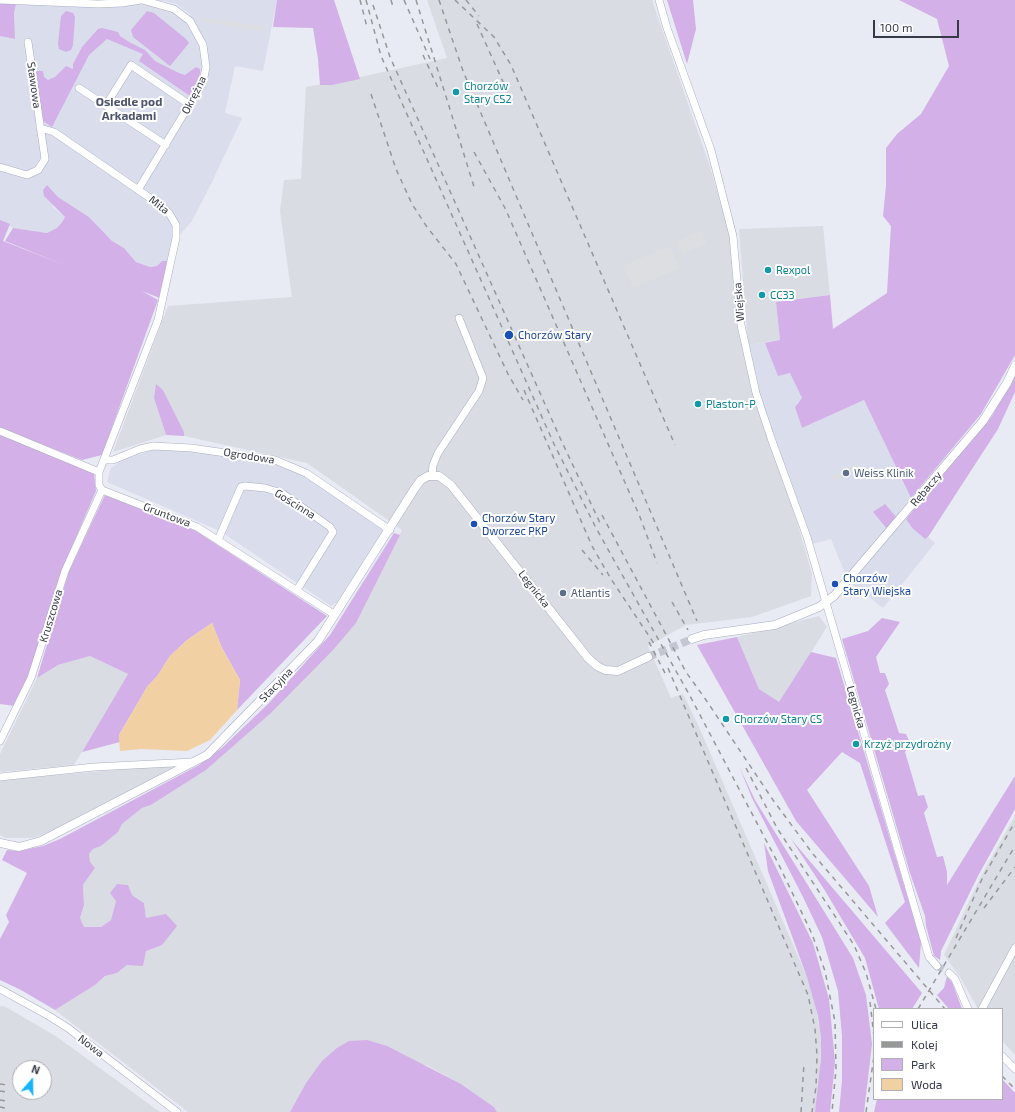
<!DOCTYPE html>
<meta charset="utf-8">
<style>
body{margin:0}
#map{position:relative;width:1015px;height:1112px;overflow:hidden;background:#e8eaf4;font-family:"Exo 2",sans-serif}
canvas{display:block}
.legend{position:absolute;left:873px;top:1008px;width:130px;height:92px;box-sizing:border-box;background:#fff;border:1px solid #afb0b5;margin:0;padding:5px 7px;list-style:none;font-size:12px;color:#363a47}
.legend li{display:flex;align-items:center;gap:8px;height:20px}
.legend b{width:20px;border:1px solid #afb0b5}
.north{position:absolute;left:12px;top:1060px;width:40px;height:40px;box-sizing:border-box;background:#fff;border:1px solid #afb0b5;border-radius:50%;rotate:20deg;font-size:11px;font-weight:700;line-height:16px;text-align:center;color:#363a47}
.north::after{content:'';display:block;margin:auto;width:14px;height:18px;background:#18b4fb;clip-path:polygon(50% 0,100% 100%,50% 72%,0 100%)}
.scale{position:absolute;left:873px;top:20px;width:86px;height:18px;box-sizing:border-box;border:2px solid #363a47;border-top:0;padding-left:5px;font-size:12px;line-height:14px;white-space:nowrap;color:#363a47;-webkit-text-stroke:3px #fff;paint-order:stroke}
</style>
<div id="map">
<canvas width="1015" height="1112"></canvas>
<ul class="legend">
<li><b style="height:5px;background:#fff"></b>Ulica</li>
<li><b style="height:5px;background:#979797"></b>Kolej</li>
<li><b style="height:11px;background:#d3b0e8"></b>Park</li>
<li><b style="height:11px;background:#f1d0a4"></b>Woda</li>
</ul>
<div class="north">N</div>
<div class="scale">100 m</div>
</div>
<script>
const ctx = document.querySelector('canvas').getContext('2d');
ctx.lineJoin = 'round';
function fillPath(path, color) {
  ctx.fillStyle = color;
  ctx.fill(path, 'evenodd');
}
function poly(rows) {
  const path = new Path2D();
  for (const r of rows) {
    path.moveTo(r[0], r[1]);
    for (let i = 2; i < r.length; i += 2) path.lineTo(r[i], r[i + 1]);
  }
  return path;
}
function stroke(path, color, width, dash) {
  ctx.strokeStyle = color;
  ctx.lineWidth = width;
  ctx.lineCap = dash ? 'butt' : 'round';
  ctx.setLineDash(dash || []);
  ctx.stroke(path);
}
function drawText(font, color, halo, rows, align = 'center') {
  ctx.font = font + ' "Exo 2",sans-serif';
  ctx.lineWidth = 4;
  ctx.setLineDash([]);
  ctx.textBaseline = 'middle';
  ctx.strokeStyle = halo;
  ctx.fillStyle = color;
  for (const [text, x, y, turn = 0] of rows) {
    ctx.save();
    ctx.translate(x, y);
    ctx.rotate((+turn || 0) * Math.PI / 180);
    ctx.textAlign = isNaN(turn) ? turn : align;
    if (halo) ctx.strokeText(text, 0, 0);
    ctx.fillText(text, 0, 0);
    ctx.restore();
  }
}
fillPath(poly([
 [151,0,277,0,263,71,235,66,225,113,242,118,212,182,192,221,178,237,174,262,162,261,157,266,150,267,136,262,124,248,112,241,89,217,58,197,47,185,53,207,65,217,57,228,47,233,13,228,0,220,0,36,15,39,14,13,16,4,142,3,171,11,181,17,191,15,176,4,165,1],
 [830,295,817,384,796,404,802,428,864,400,911,498,899,512,906,519,912,528,925,539,928,537,935,543,883,608,848,581,831,539,812,544,757,389,748,345,780,340],
 [155,449,198,451,272,462,305,475,383,530,337,602,331,606,220,531,107,482,111,468,123,460]
]), '#daddec');
fillPath(poly([
 [427,0,652,0,709,164,729,232,735,307,812,574,811,596,752,617,686,625,648,646,671,698,683,694,699,727,807,977,815,1003,821,1038,820,1078,815,1112,497,1112,494,1107,461,1084,426,1065,306,1083,290,1112,188,1112,55,1010,95,985,105,976,117,973,146,950,162,945,146,918,144,903,132,895,116,901,111,920,101,927,84,927,80,918,84,905,83,885,95,868,90,862,89,854,93,849,101,846,118,832,122,824,142,808,151,805,206,770,271,713,356,623,402,530,307,463,184,436,184,432,163,390,156,385,154,398,166,435,113,452,168,306,292,297,280,211,284,180,301,179,306,87,356,78,447,58],
 [823,226,830,295,776,302,780,340,748,345,739,229],
 [819,616,827,627,779,703,759,689,737,637],
 [90,656,128,674,74,765,0,772,0,754,37,678,58,665],
 [172,765,172,768,49,832,34,838,5,838,0,835,0,780],
 [1015,816,1015,1055,1002,1041,1002,1009,978,1009,960,977,944,955,981,876],
 [0,1006,6,1007,57,1037,160,1112,0,1112],
 [20,1068,44,1068,44,1092,20,1092]
]), '#d9dce3');
fillPath(poly([
 [277,0,334,0,360,79,332,85,320,85,318,59,313,28,273,27],
 [667,0,693,0,696,29,687,64],
 [899,0,1015,0,1015,355,981,414,911,498,864,400,802,428,795,407,802,398,790,373,778,376,765,343,780,340,776,302,830,295,833,329,887,293,891,226,883,216,886,186,886,148,897,134,921,114,949,66,937,19],
 [0,4,16,4,14,13,15,39,0,36],
 [66,11,73,13,75,17,73,45,71,50,66,52,59,49,58,44,61,16],
 [147,11,154,13,186,39,189,43,170,66,133,37,131,30],
 [102,28,118,32,120,36,129,42,145,50,155,61,179,73,185,75,196,67,200,69,200,74,196,85,190,96,139,61,143,54,107,39,89,55,52,127,42,120,35,71,43,71,44,77,48,80,55,77,66,66,73,69,73,64,82,47,98,29],
 [47,185,58,197,89,217,112,241,124,248,136,262,150,267,157,266,162,261,167,261,162,299,142,291,158,300,102,455,82,460,0,428,0,220,10,224,3,241,67,266,5,241,13,228,47,233,57,228,62,222,65,217,44,196,43,190],
 [1015,373,1015,392,998,429,928,537,925,539,912,528,906,519,992,416],
 [156,384,163,390,184,432,184,436,166,435,154,398],
 [0,433,94,473,96,491,67,558,40,650,15,706,0,704],
 [105,495,196,531,327,616,237,710,240,680,222,648,212,623,187,640,170,656,158,675,147,687,119,735,120,742,82,752,128,674,90,656,58,665,37,678,69,571],
 [885,504,898,519,888,530,873,512],
 [394,533,400,535,356,623,333,650,271,713,206,770,151,805,142,808,122,824,118,832,101,846,93,849,89,854,90,862,95,868,83,885,84,905,80,918,84,927,101,927,111,920,116,901,110,893,117,884,128,885,132,895,144,903,146,918,166,914,177,926,162,945,146,951,143,966,127,965,117,973,105,976,95,985,55,1010,21,990,0,980,0,939,9,922,6,915,27,873,2,860,7,850,19,851,43,846,60,839,199,765,223,747,269,703,330,635],
 [882,618,900,622,876,657,880,673,885,673,889,684,885,690,899,733,906,734,910,743,905,752,918,796,924,795,928,807,924,813,937,857,943,856,947,872,947,885,1015,776,1015,809,978,876,941,951,940,960,934,956,926,926,925,916,910,873,842,639,868,631],
 [737,637,759,689,779,702,811,652,836,658,921,942,919,968,885,923,905,902,860,763,842,752,807,790,869,886,878,917,796,821,697,645],
 [739,766,755,800,853,958,866,995,872,1044,864,1112,839,1112,842,1081,842,1036,838,991,822,937,803,897,752,798],
 [791,839,922,993,912,1009,879,1009,865,958,824,889],
 [764,843,813,943,829,999,835,1062,830,1112,815,1112,821,1058,821,1038,818,1016,807,977,768,871],
 [947,976,952,982,962,1009,949,1009,937,995,944,988],
 [367,1040,387,1046,461,1084,494,1107,497,1112,290,1112,306,1083,322,1061,337,1048,349,1041],
 [1002,1079,1015,1093,1015,1112,874,1112,877,1099,1002,1099]
]), '#d3b0e8');
fillPath(poly([
 [203,18,265,26,264,31,202,22],
 [701,230,707,243,682,255,676,242],
 [670,246,680,268,633,288,624,265],
 [858,464,861,469,835,481,832,476]
]), '#dddee2');
fillPath(poly([
 [212,623,222,648,240,680,237,710,210,740,187,751,141,749,120,751,119,735,147,687,158,675,170,656,187,640]
]), '#f1d0a4');
stroke(poly([
 [937,966,949,973]
]), '#c4c7d1', 7, [7, 3.5]);
stroke(poly([
 [648,657,692,639]
]), '#c4c7d1', 8, [8, 4]);
const minor = poly([
 [0,0,98,4,122,3,141,0],
 [659,0,667,28,711,150,733,236,741,325,756,393,771,438,807,537,929,957,937,966],
 [79,88,166,145],
 [106,105,131,65,190,105],
 [40,128,54,132,150,198,169,213,176,225,176,238,158,320,99,472,99,485,102,490,197,527,335,615],
 [0,167,27,175,38,170,45,159,28,42],
 [138,190,203,82,206,67,203,45,190,21,174,9,142,0],
 [0,431,99,472],
 [104,460,113,460,140,449,153,446,191,448,275,460,306,473,390,530],
 [432,476,433,465,438,453,479,391,483,378,459,318],
 [218,540,241,487,245,486,265,488,282,493,330,527,333,532,297,590],
 [0,741,31,678,65,571,102,490],
 [0,777,94,767,193,762],
 [949,973,955,979,968,1009],
 [0,989,49,1016,68,1028,177,1112],
 [982,1009,1015,948],
 [1002,1056,1015,1069]
]);
const tertiary = poly([
 [692,639,704,635,775,625,819,607,834,596,983,421,1007,383,1015,366],
 [0,843,19,847,41,841,207,755,318,641,415,488,421,480,428,476,439,476,451,485,588,658,597,666,605,670,618,671,648,657]
]);
stroke(minor, '#aaaec0', 8);
stroke(tertiary, '#aaaec0', 9);
stroke(minor, '#fff', 7);
stroke(tertiary, '#fff', 8);
stroke(poly([
 [360,0,367,27],
 [366,0,381,56,554,444,596,528,690,696,778,863,812,934,825,971,835,1022,836,1069,832,1112],
 [391,0,393,7],
 [404,0,430,59],
 [416,0,475,190],
 [439,0,463,71,697,621],
 [455,0,494,37,511,65,675,445],
 [466,0,479,16],
 [373,5,390,57,412,106,561,440,601,525],
 [477,24,512,102],
 [423,55,439,90],
 [371,94,396,169,412,204,427,227,456,264,508,374,523,400],
 [474,152,505,208,640,517,657,563],
 [524,390,592,546,611,579,655,645],
 [602,515,686,672,706,700,773,800,813,854,945,1009],
 [582,550,603,575],
 [672,602,688,630],
 [649,642,667,677],
 [668,668,808,995,815,1029,817,1055,816,1087,812,1112],
 [746,768,777,828,854,945,866,973,876,1009],
 [984,908,1015,867],
 [956,938,982,879,1015,822],
 [870,1002,874,1036],
 [918,1009,1015,846],
 [1002,1076,1015,1089],
 [0,1084,8,1085],
 [0,1091,7,1092],
 [0,1100,6,1101],
 [0,1107,5,1108],
 [801,1112,804,1063],
 [866,1112,874,1056]
]), '#979797', 1.5, [5, 5]);
for (const [x, y, r, color] of [
 [456,92,4,"#0f9aa8"],
 [768,270,4,"#0f9aa8"],
 [762,295,4,"#0f9aa8"],
 [509,335,5,"#1a4fb4"],
 [698,404,4,"#0f9aa8"],
 [846,473,4,"#5c6f8a"],
 [474,524,4,"#1a4fb4"],
 [835,584,4,"#1a4fb4"],
 [563,593,4,"#5c6f8a"],
 [726,719,4,"#0f9aa8"],
 [856,744,4,"#0f9aa8"]
]) {
  const dot = new Path2D();
  dot.arc(x, y, r, 0, 2 * Math.PI);
  ctx.fillStyle = color;
  ctx.fill(dot);
  stroke(dot, '#fff', 1.5);
}
drawText('11px', '#363a47', '#fff', [
 ["Stawowa",34,85,82],
 ["Okrężna",194,95,-63],
 ["Miła",159,205,38],
 ["Wiejska",739,302,-95],
 ["Ogrodowa",249,456,9],
 ["Rębaczy",926,489,-50],
 ["Gościnna",295,504,32],
 ["Gruntowa",167,515,21],
 ["Legnicka",534,589,52],
 ["Kruszcowa",51,616,-73],
 ["Stacyjna",276,685,-46],
 ["Legnicka",856,707,74],
 ["Nowa",91,1046,37]
]);
drawText('11px', '#0d838f', '#fff', [
 ["Chorzów",464,86],
 ["Stary CS2",464,99],
 ["Rexpol",776,270],
 ["CC33",770,295],
 ["Plaston-P",706,404],
 ["Chorzów Stary CS",734,719],
 ["Krzyż przydrożny",864,744]
], 'left');
drawText('11px', '#164399', '#fff', [
 ["Chorzów Stary",518,335],
 ["Chorzów Stary",482,518],
 ["Dworzec PKP",482,531],
 ["Chorzów",843,578],
 ["Stary Wiejska",843,591]
], 'left');
drawText('11px', '#4e5e75', '#fff', [
 ["Weiss Klinik",854,473],
 ["Atlantis",571,593]
], 'left');
drawText('bold 12px', '#4d546a', '#fff', [
 ["Osiedle pod",129,102],
 ["Arkadami",129,116]
]);
</script>
